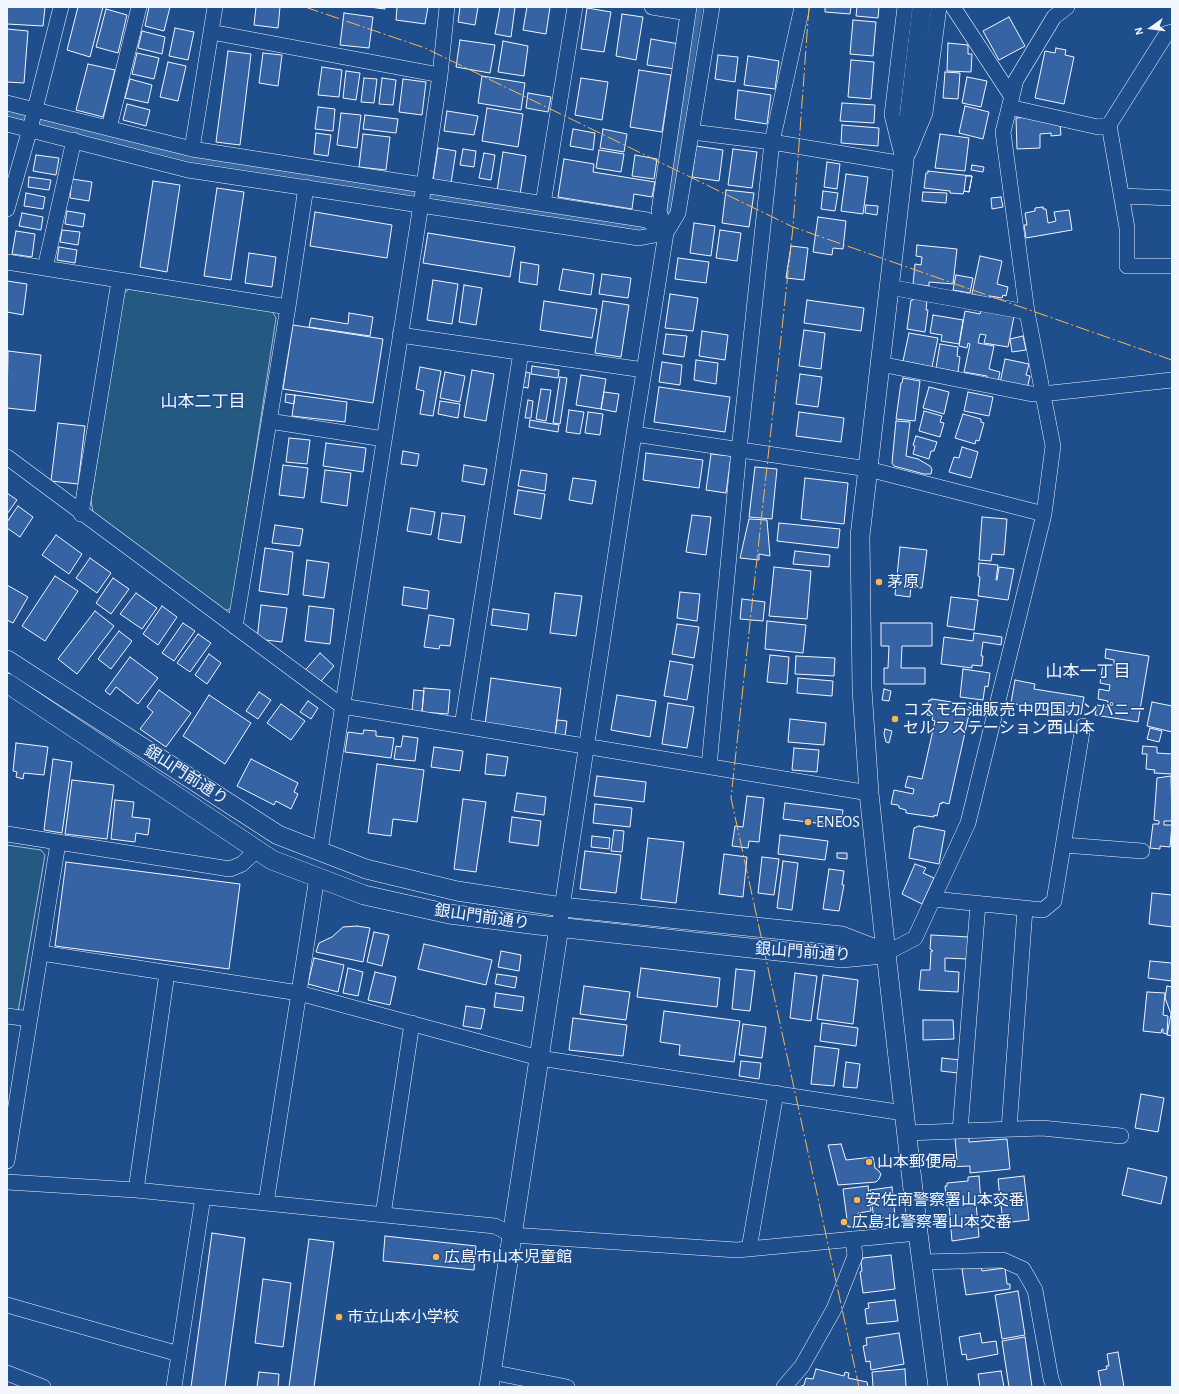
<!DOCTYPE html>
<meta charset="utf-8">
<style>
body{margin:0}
#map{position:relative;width:1179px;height:1394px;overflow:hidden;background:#1f4e8c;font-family:"Alegreya Sans",sans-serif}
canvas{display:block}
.frame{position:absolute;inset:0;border:8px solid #f2f6ff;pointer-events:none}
.north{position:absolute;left:1131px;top:8px;width:40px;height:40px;-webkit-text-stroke:3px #1f4e8c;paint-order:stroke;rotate:256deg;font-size:11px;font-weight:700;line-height:16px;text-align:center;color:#f2f6ff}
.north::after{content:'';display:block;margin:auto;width:14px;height:18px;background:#f2f6ff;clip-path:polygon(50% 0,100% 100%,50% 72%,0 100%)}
</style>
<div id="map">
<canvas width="1179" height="1394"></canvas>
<div class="frame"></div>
<div class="north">N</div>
</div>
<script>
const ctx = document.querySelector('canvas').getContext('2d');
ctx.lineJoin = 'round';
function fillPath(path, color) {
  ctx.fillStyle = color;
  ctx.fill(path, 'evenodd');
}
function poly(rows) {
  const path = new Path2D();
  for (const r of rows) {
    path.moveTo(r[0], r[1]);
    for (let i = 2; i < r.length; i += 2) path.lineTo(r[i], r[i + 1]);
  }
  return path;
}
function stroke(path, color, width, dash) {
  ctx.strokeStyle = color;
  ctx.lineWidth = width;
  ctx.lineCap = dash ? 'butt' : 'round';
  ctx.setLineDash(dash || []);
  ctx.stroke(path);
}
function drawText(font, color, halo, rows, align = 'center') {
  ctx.font = font + ' "Alegreya Sans","Noto Sans JP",sans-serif';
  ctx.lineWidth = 3;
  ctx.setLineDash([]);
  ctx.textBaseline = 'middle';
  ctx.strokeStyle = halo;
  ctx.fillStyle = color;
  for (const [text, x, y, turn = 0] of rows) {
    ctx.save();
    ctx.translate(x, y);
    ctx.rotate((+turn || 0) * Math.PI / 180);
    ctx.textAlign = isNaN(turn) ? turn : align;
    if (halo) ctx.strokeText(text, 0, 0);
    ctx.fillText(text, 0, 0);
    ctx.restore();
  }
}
const green = poly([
 [129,289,272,311,276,318,232,608,224,611,93,512,91,500,122,295,129,289],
 [7,845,41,850,45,855,18,1012,7,1014,7,845]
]);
fillPath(green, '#245a82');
stroke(green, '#a8bbd7', 1);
stroke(poly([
 [7,113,190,159,638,227,648,228,650,226],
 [663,217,668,214,700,7]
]), '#3b69a3', 5);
const building = poly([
 [7,7,45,7,43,26,7,24,7,7],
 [78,7,103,7,90,57,67,50,78,7],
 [149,7,170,7,164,31,145,26,149,7],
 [256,7,280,7,278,28,254,25,256,7],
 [369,7,385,7,385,9,369,7],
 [397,7,428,7,425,24,396,20,397,7],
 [460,7,478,7,475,25,458,22,460,7],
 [500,7,515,7,511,37,495,34,500,7],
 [527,7,550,7,546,34,523,30,527,7],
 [825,7,851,7,850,14,825,12,825,7],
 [857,7,879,7,878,18,856,16,857,7],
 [587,8,611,12,604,52,581,49,587,8],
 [106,9,127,15,118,53,96,47,106,9],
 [344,13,373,17,369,48,340,45,344,13],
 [622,14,643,17,636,60,616,56,622,14],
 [1009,17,1025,46,999,60,983,31,1009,17],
 [853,20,876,22,873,56,850,54,853,20],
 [175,28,194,32,188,60,169,56,175,28],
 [7,29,28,31,24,83,7,82,7,29],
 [142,31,165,37,162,54,138,48,142,31],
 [651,39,679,44,675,69,647,65,651,39],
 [460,40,495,45,490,73,456,67,460,40],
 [503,41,528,46,524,76,498,72,503,41],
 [948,43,968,45,968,54,972,54,971,72,947,71,948,43],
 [1056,48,1066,50,1065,55,1074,57,1064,104,1035,98,1045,51,1055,53,1056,48],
 [228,51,251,54,240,145,216,142,228,51],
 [137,53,159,58,154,79,132,74,137,53],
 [263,53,282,55,278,86,259,83,263,53],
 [718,55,738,57,735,82,715,79,718,55],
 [748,56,779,61,775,89,744,85,748,56],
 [851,60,874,62,871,99,848,97,851,60],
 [168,62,186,66,178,101,160,97,168,62],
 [88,64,115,70,103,117,76,110,88,64],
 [322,67,342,70,339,97,318,95,322,67],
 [639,70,671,75,662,132,630,127,639,70],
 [346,71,360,73,356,100,343,98,346,71],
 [945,72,960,73,958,99,943,98,945,72],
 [482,76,525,83,521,110,478,103,482,76],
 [967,77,987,81,981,107,962,103,967,77],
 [364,78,377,79,374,103,361,102,364,78],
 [382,78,396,80,393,105,379,104,382,78],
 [581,78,608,82,602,120,575,115,581,78],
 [130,79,152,85,148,103,125,98,130,79],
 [403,79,426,82,422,115,399,112,403,79],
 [738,90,771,95,767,124,735,119,738,90],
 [528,93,551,97,548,112,526,108,528,93],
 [842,103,875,105,874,123,840,121,842,103],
 [127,104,150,110,146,126,123,120,127,104],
 [965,106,989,112,983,139,959,133,965,106],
 [318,107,335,109,333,131,315,129,318,107],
 [487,108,523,114,518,147,482,141,487,108],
 [447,111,478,116,474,135,444,131,447,111],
 [341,113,361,115,357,148,337,145,341,113],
 [365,115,398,119,396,133,363,129,365,115],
 [1033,117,1060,123,1061,135,1051,136,1051,133,1040,134,1040,148,1017,149,1016,118,1033,117],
 [842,125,879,128,878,146,841,143,842,125],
 [573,129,595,133,593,150,570,146,573,129],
 [603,129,627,134,624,152,600,148,603,129],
 [316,133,331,135,328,156,314,154,316,133],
 [363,134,390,137,386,170,359,167,363,134],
 [940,134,969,138,965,171,935,168,940,134],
 [696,146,723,150,719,181,692,177,696,146],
 [438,148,456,151,451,183,433,180,438,148],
 [463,149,476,151,474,167,460,165,463,149],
 [733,149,757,152,752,188,728,185,733,149],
 [599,150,624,154,621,172,596,168,599,150],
 [503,152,526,156,520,195,497,191,503,152],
 [484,153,495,155,491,180,479,178,484,153],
 [36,155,59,158,56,175,33,171,36,155],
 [635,155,657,159,654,179,632,176,635,155],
 [564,159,594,164,593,172,655,182,652,197,634,194,632,209,558,197,564,159],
 [827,162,840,164,837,189,824,187,827,162],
 [972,165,984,167,983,172,971,170,972,165],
 [928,171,972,176,969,192,964,191,963,194,950,193,950,191,924,188,926,173,928,173,928,171],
 [846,174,868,177,863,214,841,211,846,174],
 [966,176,972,176,969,192,964,191,966,176],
 [29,177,51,180,49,190,28,187,29,177],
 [72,179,92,182,89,201,70,198,72,179],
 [153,181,180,185,167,272,140,267,153,181],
 [217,188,244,192,231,280,204,276,217,188],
 [726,190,754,193,749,227,722,223,726,190],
 [823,191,838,193,835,211,821,209,823,191],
 [923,192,947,193,946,203,922,201,923,192],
 [26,193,45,197,43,209,24,206,26,193],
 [1001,197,1003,207,992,209,991,198,1001,197],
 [866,205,878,206,877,215,865,213,866,205],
 [1043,207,1043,209,1046,209,1048,223,1056,221,1054,212,1069,210,1072,230,1026,238,1024,225,1027,225,1025,213,1035,211,1035,208,1043,207],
 [67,211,85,214,83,227,65,224,67,211],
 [315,212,392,225,387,258,310,246,315,212],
 [22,213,43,217,41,230,19,226,22,213],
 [818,217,846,221,843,249,833,248,832,255,813,252,818,217],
 [694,223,715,226,711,256,690,253,694,223],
 [62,230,80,232,78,245,60,242,62,230],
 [720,230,741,233,737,261,716,258,720,230],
 [16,231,35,234,32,257,12,254,16,231],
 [428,233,515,247,510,277,423,263,428,233],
 [917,245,957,249,953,284,929,282,929,286,913,284,915,264,921,265,922,257,916,256,917,245],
 [791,246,808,248,804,280,786,278,791,246],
 [59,247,77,250,75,263,57,260,59,247],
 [249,253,276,257,272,287,245,283,249,253],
 [980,256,1002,261,997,284,1008,287,1006,296,1003,295,1002,298,990,296,989,298,972,294,980,256],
 [678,258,709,262,706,283,675,279,678,258],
 [521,262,539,265,537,285,519,282,521,262],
 [563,269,594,274,591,295,559,290,563,269],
 [602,274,631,278,628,298,599,294,602,274],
 [956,275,973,278,970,293,953,290,956,275],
 [433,280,458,284,452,324,427,320,433,280],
 [7,281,27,284,23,315,7,312,7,281],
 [464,285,482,288,476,325,459,322,464,285],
 [670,294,698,298,693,331,665,328,670,294],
 [913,298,927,300,926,310,928,310,925,332,907,329,911,300,913,300,913,298],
 [807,300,864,308,861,331,804,323,807,300],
 [544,301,597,309,592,338,540,330,544,301],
 [603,301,629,305,621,357,595,353,603,301],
 [981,310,1014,316,1008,347,984,343,986,335,980,334,978,343,994,346,989,369,1000,372,998,382,987,380,987,376,964,372,970,344,968,343,967,348,959,346,965,311,980,314,981,310],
 [349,313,373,317,370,336,309,327,311,318,348,324,349,313],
 [933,315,963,320,959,344,941,341,942,335,930,333,933,315],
 [293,325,383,339,373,403,283,389,293,325],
 [804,330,825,333,821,369,799,366,804,330],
 [702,331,728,335,725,360,699,356,702,331],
 [909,333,938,338,932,367,903,361,909,333],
 [666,334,687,336,684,357,663,354,666,334],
 [1023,336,1026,350,1012,352,1010,339,1023,336],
 [940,344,958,347,957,356,960,357,958,372,936,368,940,344],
 [8,351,41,355,35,411,7,408,8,351],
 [1005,359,1029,364,1026,375,1030,376,1027,389,1000,383,1005,359],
 [696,360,718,363,716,384,694,380,696,360],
 [662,362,682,365,680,385,659,382,662,362],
 [532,366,559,370,558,378,531,374,532,366],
 [420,367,441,371,433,416,420,414,424,391,416,389,420,367],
 [472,370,494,374,486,421,464,417,472,370],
 [445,372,465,376,460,402,440,398,445,372],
 [526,372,530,373,528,388,523,387,526,372],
 [800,374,822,377,818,407,796,404,800,374],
 [581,375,606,379,601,409,576,405,581,375],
 [560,377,567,378,560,424,553,423,560,377],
 [903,378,920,381,915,421,896,419,901,383,902,383,903,378],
 [659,387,730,397,725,432,654,422,659,387],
 [929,387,949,392,944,414,923,408,929,387],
 [541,389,551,390,546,421,536,419,541,389],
 [604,392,619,394,616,412,601,409,604,392],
 [968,392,993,397,989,416,964,411,968,392],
 [286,394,295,395,294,404,285,402,286,394],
 [295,395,347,402,345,422,292,416,295,395],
 [528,400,533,401,531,418,525,418,528,400],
 [440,401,460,404,458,418,438,414,440,401],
 [569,410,584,412,580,434,566,432,569,410],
 [924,411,942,416,940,422,944,423,940,437,919,431,924,411],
 [588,412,603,414,600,435,585,433,588,412],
 [799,412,844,418,841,442,796,436,799,412],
 [963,414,981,419,981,422,984,423,979,441,976,440,975,444,955,438,963,414],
 [530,420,559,425,558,432,529,427,530,420],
 [896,421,910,422,906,456,918,459,930,466,932,469,931,474,924,474,894,466,892,463,896,421],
 [58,423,85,426,78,484,51,481,58,423],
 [916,436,937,442,934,451,931,451,929,459,913,454,915,446,913,445,916,436],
 [289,438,310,440,307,464,286,462,289,438],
 [326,443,366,448,363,472,323,466,326,443],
 [962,447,978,452,971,478,949,472,954,457,959,458,962,447],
 [403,451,419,454,417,466,401,464,403,451],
 [646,453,703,460,699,488,643,480,646,453],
 [711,454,731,456,726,493,706,490,711,454],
 [283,465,308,468,304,498,279,495,283,465],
 [464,465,487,469,484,485,462,481,464,465],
 [755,467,777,469,772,519,749,517,755,467],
 [325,470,351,473,347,506,321,502,325,470],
 [521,470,547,474,545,491,518,486,521,470],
 [573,478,596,481,592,504,569,500,573,478],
 [805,478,848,483,844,524,801,519,805,478],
 [518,490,545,494,541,519,514,514,518,490],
 [7,493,17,500,7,514,7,493],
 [18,506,33,517,20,537,7,528,7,522,18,506],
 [411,508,435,512,431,535,407,531,411,508],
 [442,513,465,516,461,543,438,539,442,513],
 [692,515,711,517,706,555,686,552,692,515],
 [982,517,1007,519,1004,555,992,554,991,561,979,560,982,517],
 [749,519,767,520,770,556,759,554,759,560,740,558,749,519],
 [779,523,840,529,838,548,777,541,779,523],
 [275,525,303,529,300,546,272,543,275,525],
 [56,535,82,554,69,574,42,555,56,535],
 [900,547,927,550,922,588,911,587,910,597,895,595,900,547],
 [265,548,293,552,288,595,259,591,265,548],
 [795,551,830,555,829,567,793,564,795,551],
 [90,558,111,573,97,593,76,578,90,558],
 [307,560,329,563,324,598,303,595,307,560],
 [979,563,998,565,996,580,997,580,999,567,1014,569,1008,600,978,596,980,577,978,576,979,563],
 [774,567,811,571,807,619,769,616,774,567],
 [55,576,78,591,45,641,22,626,55,576],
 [113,578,129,589,111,614,96,603,113,578],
 [7,585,28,597,13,623,7,620,7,585],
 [404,587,429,591,427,609,402,605,404,587],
 [680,592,700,594,697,621,677,618,680,592],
 [136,593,157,608,142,629,120,614,136,593],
 [555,593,582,596,576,636,550,633,555,593],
 [951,597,978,600,974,630,947,626,951,597],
 [742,599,765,602,763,621,740,619,742,599],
 [261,605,287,608,282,642,257,639,261,605],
 [162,606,177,617,158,645,143,634,162,606],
 [309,606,334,609,330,644,305,641,309,606],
 [493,609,529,614,527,630,491,625,493,609],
 [95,611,114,626,77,674,58,659,95,611],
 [429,615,454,619,450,646,440,645,439,649,424,647,429,615],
 [767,621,806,625,803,653,765,649,767,621],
 [183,623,195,631,174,661,162,653,183,623],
 [881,623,932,623,932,646,902,646,901,668,925,668,925,684,884,684,884,668,888,668,889,646,881,646,881,623],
 [677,624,699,627,694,658,672,654,677,624],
 [119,631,132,641,111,669,98,659,119,631],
 [974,633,1002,637,1001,645,983,642,981,656,983,656,982,666,972,665,972,668,941,664,944,637,973,641,974,633],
 [198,634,211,643,190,672,177,663,198,634],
 [1106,649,1149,656,1138,722,1095,715,1097,705,1107,707,1108,701,1098,699,1099,689,1109,691,1110,685,1100,683,1103,664,1114,666,1114,660,1105,658,1106,649],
 [320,653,334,666,316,687,302,674,320,653],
 [209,654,221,663,207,684,195,675,209,654],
 [770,655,789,657,787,684,767,682,770,655],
 [796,656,835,658,834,676,795,674,796,656],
 [130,657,158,678,138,704,116,687,110,695,105,691,130,657],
 [670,661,693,665,687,700,664,696,670,661],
 [963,669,990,673,988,687,985,686,983,700,960,697,963,669],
 [491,678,561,688,555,735,485,725,491,678],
 [798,678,833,681,832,696,797,693,798,678],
 [1015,680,1035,684,1034,689,1084,697,1081,714,1061,711,1060,713,1011,703,1015,680],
 [424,688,450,690,448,714,422,712,424,688],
 [884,689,891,691,889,701,882,700,884,689],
 [159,690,191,713,166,747,140,729,153,712,147,707,159,690],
 [414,690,424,691,422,712,412,711,414,690],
 [259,692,271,700,258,719,246,711,259,692],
 [209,695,251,723,225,764,183,736,209,695],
 [617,695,656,701,650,737,611,730,617,695],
 [932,699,958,703,957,706,967,708,966,709,970,710,949,804,942,802,942,804,940,803,937,816,934,815,934,817,906,813,906,810,899,808,899,806,898,805,891,804,894,790,913,794,914,789,905,787,908,776,922,779,935,721,932,720,933,716,927,715,928,713,926,713,929,700,932,700,932,699],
 [308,701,318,708,311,719,300,712,308,701],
 [1152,702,1172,706,1172,732,1147,726,1152,702],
 [668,703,694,707,687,748,662,744,668,703],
 [281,704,305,721,291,740,267,723,281,704],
 [790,719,826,723,824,745,788,742,790,719],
 [557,720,567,721,565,736,555,735,557,720],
 [1150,728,1162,731,1159,742,1147,739,1150,728],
 [885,729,892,731,889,743,886,742,884,734,885,729],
 [364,730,376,731,376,736,394,738,391,758,345,752,348,732,363,734,364,730],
 [403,736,418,738,415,761,394,759,396,746,401,747,403,736],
 [16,743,48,747,44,775,24,773,23,779,16,777,17,772,13,771,16,743],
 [1143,746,1157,747,1157,753,1172,754,1172,774,1154,773,1155,770,1146,769,1147,754,1142,754,1143,746],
 [434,747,463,751,460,771,431,767,434,747],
 [794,748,819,750,817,772,792,770,794,748],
 [487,754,508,757,505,776,485,774,487,754],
 [53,759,72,762,62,833,44,830,53,759],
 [251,759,298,783,294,792,298,794,291,809,276,801,274,805,237,786,251,759],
 [377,764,424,770,417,822,393,819,391,836,368,833,377,764],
 [597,776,646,782,644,802,594,796,597,776],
 [1171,776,1172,821,1164,821,1164,825,1172,825,1170,847,1160,846,1160,849,1150,848,1153,824,1159,824,1159,821,1154,820,1157,778,1171,776],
 [72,780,114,785,107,839,65,834,72,780],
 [517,793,546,797,544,815,514,811,517,793],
 [747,796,764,798,759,842,749,841,748,848,732,846,735,826,743,827,747,796],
 [463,799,486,802,476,872,454,869,463,799],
 [115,800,134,802,132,817,150,819,148,835,136,833,135,842,111,839,115,800],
 [785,803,843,810,841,826,783,819,785,803],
 [595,804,632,808,630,827,593,823,595,804],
 [512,817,541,821,538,846,509,842,512,817],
 [919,826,945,831,939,864,909,858,914,828,919,826],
 [614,830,624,831,622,852,611,851,614,830],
 [780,835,828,841,825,860,778,854,780,835],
 [592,836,610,838,609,849,591,847,592,836],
 [648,838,684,842,676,903,641,899,648,838],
 [585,851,621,855,616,893,580,889,585,851],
 [837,853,847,853,847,859,837,858,837,853],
 [724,854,747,857,743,897,719,894,724,854],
 [762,857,779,859,774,895,758,893,762,857],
 [783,861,798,863,792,910,777,908,783,861],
 [66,862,240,884,229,969,55,946,66,862],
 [915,864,926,868,923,873,934,878,922,904,902,894,915,864],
 [829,869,844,871,842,885,844,885,839,911,823,909,829,869],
 [1152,893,1172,895,1172,927,1149,924,1152,893],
 [357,926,370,928,363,962,316,952,319,943,332,937,343,927,357,926],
 [374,932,389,935,382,966,367,962,374,932],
 [931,935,969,937,968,959,945,958,945,971,959,972,958,992,919,990,921,970,930,970,931,951,933,951,930,949,931,935],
 [424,944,492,960,486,985,418,969,424,944],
 [501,951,521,955,519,971,498,967,501,951],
 [314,958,344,965,338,992,308,984,314,958],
 [1150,961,1172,963,1172,981,1148,978,1150,961],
 [348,968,363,972,358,996,343,993,348,968],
 [641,968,720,978,717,1007,637,997,641,968],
 [736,969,755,971,750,1011,732,1009,736,969],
 [375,972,396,977,390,1005,368,1000,375,972],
 [795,973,817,976,811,1021,790,1018,795,973],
 [497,974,517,977,515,988,495,984,497,974],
 [823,975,858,980,853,1024,817,1019,823,975],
 [584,986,630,992,626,1020,580,1014,584,986],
 [1167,986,1172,987,1172,1036,1167,1035,1171,1014,1165,998,1167,986],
 [1147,992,1165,993,1163,1015,1168,1016,1167,1034,1163,1033,1163,1029,1162,1029,1161,1033,1143,1031,1147,992],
 [496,993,524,997,522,1011,494,1007,496,993],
 [466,1006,485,1009,481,1029,463,1026,466,1006],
 [664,1011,740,1021,734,1062,679,1055,680,1045,660,1042,664,1011],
 [573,1018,627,1025,623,1056,569,1050,573,1018],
 [923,1020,953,1020,954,1039,923,1040,923,1020],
 [822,1023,858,1028,856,1046,820,1041,822,1023],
 [743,1024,766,1027,762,1058,739,1055,743,1024],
 [815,1046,839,1049,834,1086,811,1084,815,1046],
 [942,1058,960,1060,958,1073,941,1071,942,1058],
 [741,1061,761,1063,759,1079,739,1076,741,1061],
 [846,1062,860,1064,857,1088,843,1087,846,1062],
 [1141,1094,1164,1098,1158,1132,1135,1128,1141,1094],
 [969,1137,969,1142,1007,1139,1010,1169,970,1173,970,1166,947,1167,947,1161,957,1160,955,1138,969,1137],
 [841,1144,846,1160,873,1157,875,1168,878,1170,881,1174,879,1179,876,1182,838,1185,828,1145,841,1144],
 [1128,1168,1167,1177,1161,1204,1122,1195,1128,1168],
 [979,1176,981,1202,976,1203,979,1237,952,1241,949,1206,947,1206,945,1186,947,1186,947,1183,968,1181,968,1177,979,1176],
 [1024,1176,1029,1220,1003,1223,1001,1205,996,1206,995,1199,1000,1198,998,1179,1024,1176],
 [868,1186,871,1211,858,1213,860,1226,848,1227,843,1189,868,1186],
 [892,1187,895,1216,874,1219,870,1190,892,1187],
 [212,1233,245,1238,225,1387,191,1387,212,1233],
 [385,1236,476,1246,474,1270,383,1261,385,1236],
 [309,1239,334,1242,314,1387,289,1387,309,1239],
 [891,1255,895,1289,863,1293,860,1272,862,1271,861,1262,863,1258,891,1255],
 [981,1266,982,1271,1005,1268,1007,1284,1010,1284,1010,1289,966,1295,962,1269,981,1266],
 [263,1279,291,1283,283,1347,255,1343,263,1279],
 [1018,1291,1025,1335,1002,1339,995,1295,1018,1291],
 [895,1300,898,1321,867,1324,865,1309,869,1308,868,1303,895,1300],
 [899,1333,904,1364,871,1370,870,1361,866,1362,863,1346,867,1345,866,1338,899,1333],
 [980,1333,982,1343,996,1341,998,1354,967,1360,966,1354,962,1355,959,1337,980,1333],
 [1025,1337,1032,1387,1009,1387,1002,1341,1025,1337],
 [1118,1352,1124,1387,1101,1387,1098,1371,1107,1369,1106,1366,1109,1366,1107,1354,1118,1352],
 [816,1369,844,1376,845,1372,849,1373,848,1378,867,1382,868,1387,799,1387,804,1385,806,1378,813,1379,816,1369],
 [905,1369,906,1387,873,1387,872,1372,905,1369],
 [1001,1371,1004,1387,980,1387,978,1374,1001,1371],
 [259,1372,279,1374,278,1387,257,1387,259,1372]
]);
fillPath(building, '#3563a3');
stroke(building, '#f2f6ff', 1);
const minor = poly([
 [652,7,688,13],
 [953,7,1012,97],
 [211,32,440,75],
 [1172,32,1167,33,1109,125,1127,228,1127,266,1172,266],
 [7,103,192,149,647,220,666,233],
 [1009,107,1098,127,1109,125],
 [7,124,188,170,639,238,666,233],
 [109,128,139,7],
 [692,132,772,142,904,164],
 [192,149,215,7],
 [909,152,925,113,939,7],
 [902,155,892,115,905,7],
 [1122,196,1172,198],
 [543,204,575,7],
 [7,209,30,129,61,7],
 [666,233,659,211,689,7],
 [7,262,288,307],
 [45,268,74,140],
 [889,287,1027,312],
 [400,335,644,370],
 [880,364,1032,394,1042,394,1172,380],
 [269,421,384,439],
 [634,434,868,469,1044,514],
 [7,457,342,706,869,793],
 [81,514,119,281],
 [235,627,288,307,306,187],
 [462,726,521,352],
 [709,766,739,450,772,142,802,7],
 [7,834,230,869,242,864,257,850],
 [1064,845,1142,851],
 [320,851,424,185,440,75,447,7],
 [933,899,1043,910,1054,901,1083,726],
 [559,927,634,434,666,233,678,213,712,7],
 [41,953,299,993,539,1058,904,1113],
 [886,953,915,938,968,823,1044,514,1053,446,1027,312,1003,132,1016,80,1054,17,1067,7],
 [7,1016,30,1019],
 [1009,1129,1025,909],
 [960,1131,978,904],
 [906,1133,1042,1128,1121,1136],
 [7,1161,58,843],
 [7,1182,136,1190,495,1226,512,1235,737,1250,918,1233],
 [136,1190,167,973],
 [266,1203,317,877],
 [383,1215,412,1023],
 [749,1249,776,1093],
 [922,1262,1003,1260,1023,1269,1035,1290,1051,1379,1054,1387],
 [7,1305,179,1354],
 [491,1372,567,1387],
 [7,1373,43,1387],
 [174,1387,203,1197],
 [784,1387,802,1366,834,1309,855,1256,853,1239]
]);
const tertiary = poly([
 [922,7,860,536,862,689,869,793,886,953,918,1233,938,1387],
 [7,660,278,835,366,869,457,891,562,907,842,936,886,953],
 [7,683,272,860,364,895,449,914,538,925,842,958,883,954],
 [489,1387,559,927]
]);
stroke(minor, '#f2f6ff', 16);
stroke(tertiary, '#f2f6ff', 20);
stroke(minor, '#1f4e8c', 15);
stroke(tertiary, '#1f4e8c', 19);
stroke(poly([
 [305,7,425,48,793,227,1172,360],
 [809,7,793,227,731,798,859,1387]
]), '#ffb74d', 1, [14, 3, 2, 3]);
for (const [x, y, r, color] of [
 [879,582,4,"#ffb74d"],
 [895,719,4,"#ffb74d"],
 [808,822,4,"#ffb74d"],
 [869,1162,4,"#ffb74d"],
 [857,1200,4,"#ffb74d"],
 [844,1222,4,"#ffb74d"],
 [436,1257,4,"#ffb74d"],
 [339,1317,4,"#ffb74d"]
]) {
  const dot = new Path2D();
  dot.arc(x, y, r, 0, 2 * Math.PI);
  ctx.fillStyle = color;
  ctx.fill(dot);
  stroke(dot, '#1f4e8c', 1.5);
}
drawText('16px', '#f2f6ff', '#1f4e8c', [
 ["茅原",887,582],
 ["コスモ石油販売 中四国カンパニー",903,710],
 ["セルフステーション西山本",903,728],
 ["ENEOS",816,822],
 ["山本郵便局",877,1162],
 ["安佐南警察署山本交番",865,1200],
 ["広島北警察署山本交番",852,1222],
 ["広島市山本児童館",444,1257],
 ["市立山本小学校",347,1317]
], 'left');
drawText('16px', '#f2f6ff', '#1f4e8c', [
 ["銀山門前通り",186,775,33],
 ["銀山門前通り",482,917,8],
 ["銀山門前通り",803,952,4]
]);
drawText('17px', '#f2f6ff', '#1f4e8c', [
 ["山本二丁目",203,402],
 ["山本一丁目",1088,672]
]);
</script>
